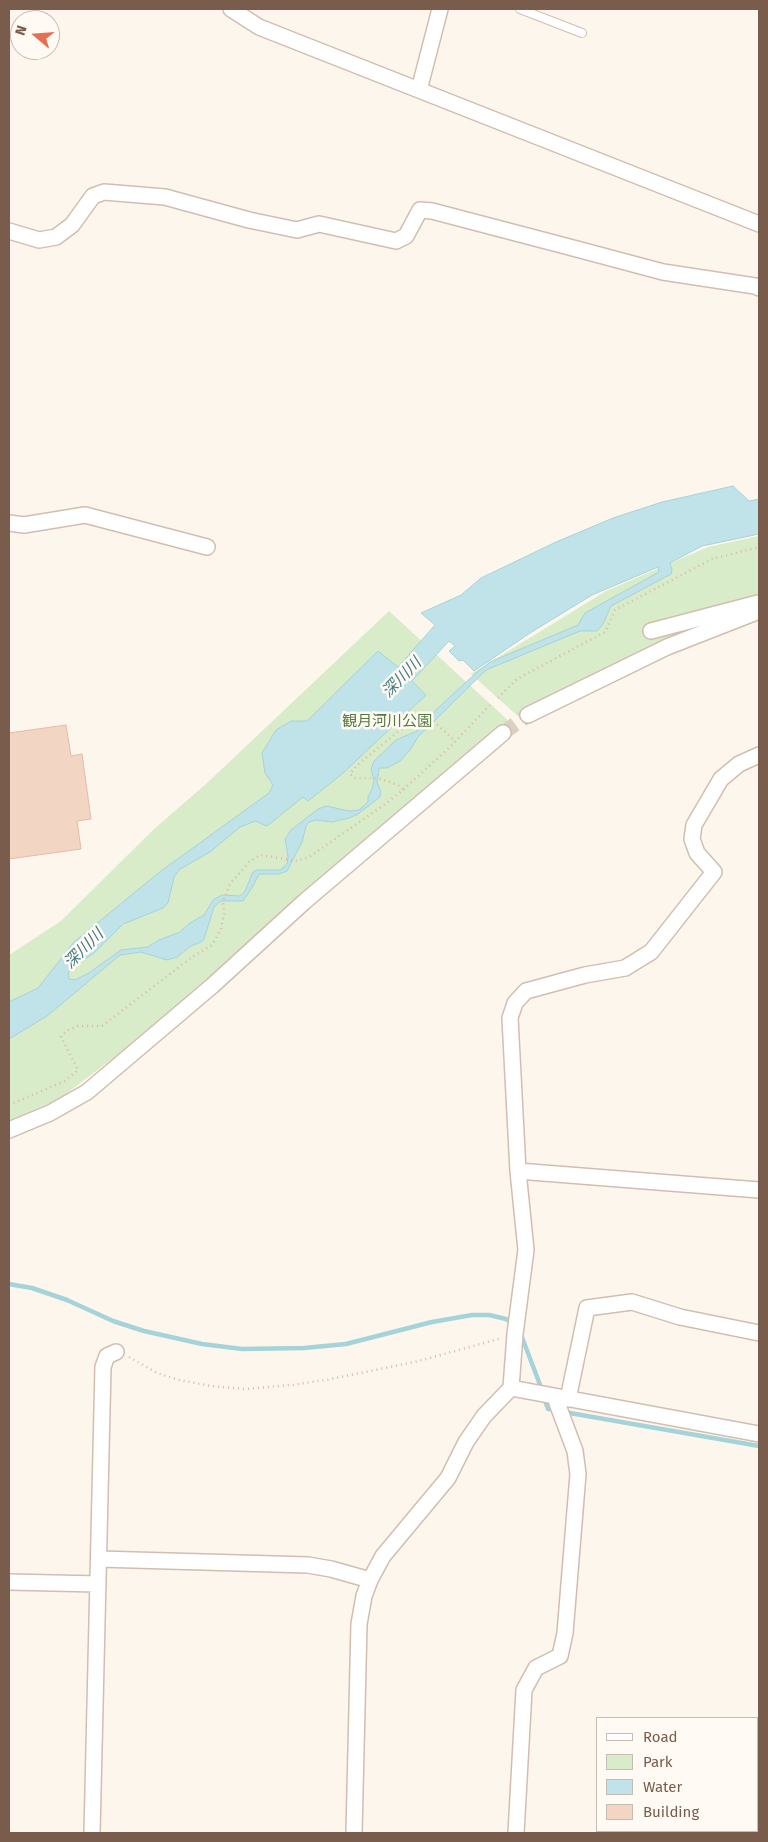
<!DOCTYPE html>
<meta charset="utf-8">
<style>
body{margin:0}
#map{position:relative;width:768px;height:1842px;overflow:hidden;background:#fdf6ec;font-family:"Fira Sans",sans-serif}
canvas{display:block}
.frame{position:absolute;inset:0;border:10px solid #7a5c4d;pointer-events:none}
.legend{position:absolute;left:596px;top:1717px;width:162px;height:115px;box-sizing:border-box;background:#fffaf3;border:1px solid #cabbb1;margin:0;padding:6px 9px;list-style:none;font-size:15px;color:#7a5c4d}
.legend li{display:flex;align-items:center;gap:10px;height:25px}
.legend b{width:25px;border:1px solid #cabbb1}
.north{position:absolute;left:10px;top:10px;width:50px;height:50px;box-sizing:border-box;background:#fffaf3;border:1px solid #cabbb1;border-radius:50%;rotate:288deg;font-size:14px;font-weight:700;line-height:20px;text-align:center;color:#7a5c4d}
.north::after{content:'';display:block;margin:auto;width:18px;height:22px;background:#e76f51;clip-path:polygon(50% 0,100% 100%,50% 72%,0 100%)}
</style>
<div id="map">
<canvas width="768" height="1842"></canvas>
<div class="frame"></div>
<ul class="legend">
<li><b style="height:6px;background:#fff"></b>Road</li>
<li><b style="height:14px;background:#d8ecc9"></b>Park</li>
<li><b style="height:14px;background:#bfe3e8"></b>Water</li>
<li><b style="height:14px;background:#f3d5c3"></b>Building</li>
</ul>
<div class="north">N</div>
</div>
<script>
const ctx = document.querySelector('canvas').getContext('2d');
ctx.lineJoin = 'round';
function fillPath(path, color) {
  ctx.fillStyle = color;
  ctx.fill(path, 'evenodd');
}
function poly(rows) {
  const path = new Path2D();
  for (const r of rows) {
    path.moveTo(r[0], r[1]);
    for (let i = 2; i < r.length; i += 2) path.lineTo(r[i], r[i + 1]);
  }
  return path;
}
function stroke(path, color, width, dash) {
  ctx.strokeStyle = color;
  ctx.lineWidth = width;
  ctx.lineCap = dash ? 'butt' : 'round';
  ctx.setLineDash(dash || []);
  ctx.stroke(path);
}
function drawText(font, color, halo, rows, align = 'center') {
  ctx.font = font + ' "Fira Sans","Noto Sans JP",sans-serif';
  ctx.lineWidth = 5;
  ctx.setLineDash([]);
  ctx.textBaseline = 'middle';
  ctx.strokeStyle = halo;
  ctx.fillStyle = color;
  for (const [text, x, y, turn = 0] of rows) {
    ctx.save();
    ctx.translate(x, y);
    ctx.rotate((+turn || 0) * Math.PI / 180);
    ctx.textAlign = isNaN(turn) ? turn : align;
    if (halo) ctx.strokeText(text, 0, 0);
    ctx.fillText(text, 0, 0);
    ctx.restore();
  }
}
fillPath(poly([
 [759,536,759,607,530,711,520,718,471,674,606,591,708,547],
 [389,611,512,724,420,798,185,1004,59,1099,9,1121,9,955,61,921,153,830,206,784]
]), '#d8ecc9');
const water = poly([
 [733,486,749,501,759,499,759,534,702,546,670,563,672,570,671,574,611,606,603,624,597,631,580,631,486,670,418,737,410,750,400,761,387,768,379,768,377,782,381,792,380,797,358,814,349,818,332,822,316,820,309,822,306,826,302,842,287,871,279,874,259,874,253,886,243,901,221,901,214,907,204,939,201,942,191,946,177,957,167,960,141,952,120,955,47,1016,9,1039,9,1002,38,988,74,942,161,871,269,793,273,785,265,773,262,753,276,730,291,721,307,721,378,651,398,667,435,625,421,613,461,595,481,578,556,542,613,518,662,502,733,486],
 [658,567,659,572,585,613,578,625,490,662,476,673,438,708,417,731,396,740,374,761,371,769,374,781,372,789,368,797,368,802,359,810,349,811,326,806,318,809,291,830,285,839,288,856,287,864,280,870,257,870,253,872,245,891,240,896,222,895,213,900,204,915,190,923,180,932,159,940,148,947,121,950,89,973,75,980,69,979,68,975,70,969,93,954,123,924,163,908,168,903,174,877,180,869,210,852,240,827,255,821,267,826,303,797,308,801,342,774,426,695,412,681,449,641,455,646,449,651,459,661,463,660,474,671,530,633,592,595,658,567]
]);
fillPath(water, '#bfe3e8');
stroke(water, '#a5d3da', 1);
stroke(poly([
 [9,1284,32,1288,67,1300,113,1321,144,1331,202,1344,242,1349,304,1348,346,1344,432,1322,472,1315,489,1315,506,1319,513,1323],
 [520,1332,542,1390],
 [544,1398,548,1409,556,1410],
 [564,1412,759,1446]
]), '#a5d3da', 4.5);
const building = poly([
 [66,725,71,756,82,754,91,819,77,821,81,849,9,859,9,733,66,725]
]);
fillPath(building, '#f3d5c3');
stroke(building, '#e6bba3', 1);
stroke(poly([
 [503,733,528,715]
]), '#dcd0c4', 15, [15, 8]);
const service = poly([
 [520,9,582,33]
]);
const minor = poly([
 [231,9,259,27,759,224],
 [419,90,440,9],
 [9,231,39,240,56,237,72,225,93,196,104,192,165,197,249,220,297,230,319,224,396,241,406,236,420,210,432,211,573,248,663,272,755,286,759,288],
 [9,523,24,525,85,515,207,547],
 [651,631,758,603],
 [528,715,667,647,759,611],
 [9,1130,50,1113,87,1092,212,986,304,902,503,733],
 [518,1171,759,1190],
 [511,1388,759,1434],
 [568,1399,587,1308,632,1302,680,1317,759,1333],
 [99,1559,308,1565,331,1569,370,1580],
 [9,1582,98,1584],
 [92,1833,103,1367,107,1356,116,1352],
 [354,1833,359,1624,364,1596,370,1580,383,1556,448,1478,466,1442,484,1416,511,1388,515,1334,526,1250,518,1171,510,1018,515,1003,526,991,585,975,625,968,651,952,714,872,697,853,692,839,694,825,721,779,739,764,759,755],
 [516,1833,524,1690,536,1668,560,1656,565,1633,578,1474,575,1451,557,1403,561,1398]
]);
stroke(service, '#d1beb0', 10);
stroke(minor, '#d1beb0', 18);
stroke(poly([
 [498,698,517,679,605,632,615,610,712,559,759,547],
 [403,789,398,785,378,778,355,778,350,774,357,765,420,714,429,717,455,741],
 [9,1105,65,1081,78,1070,61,1037,66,1031,78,1026,102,1026,192,957,212,945,221,929,224,914,223,902,230,884,249,862,260,855,297,861,309,857,384,805,403,790,449,748,490,705],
 [129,1357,157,1373,179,1380,211,1386,245,1389,292,1385,331,1379,419,1361,502,1338]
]), '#d9b8a5', 2.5, [1, 4]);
stroke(service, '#fff', 8);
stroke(minor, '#fff', 15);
drawText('15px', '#537a41', '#fffaf3', [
 ["観月河川公園",387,722]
]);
drawText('italic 16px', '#437c86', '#fffaf3', [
 ["深川川",402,678,-46],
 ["深川川",84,949,-45]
]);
</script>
